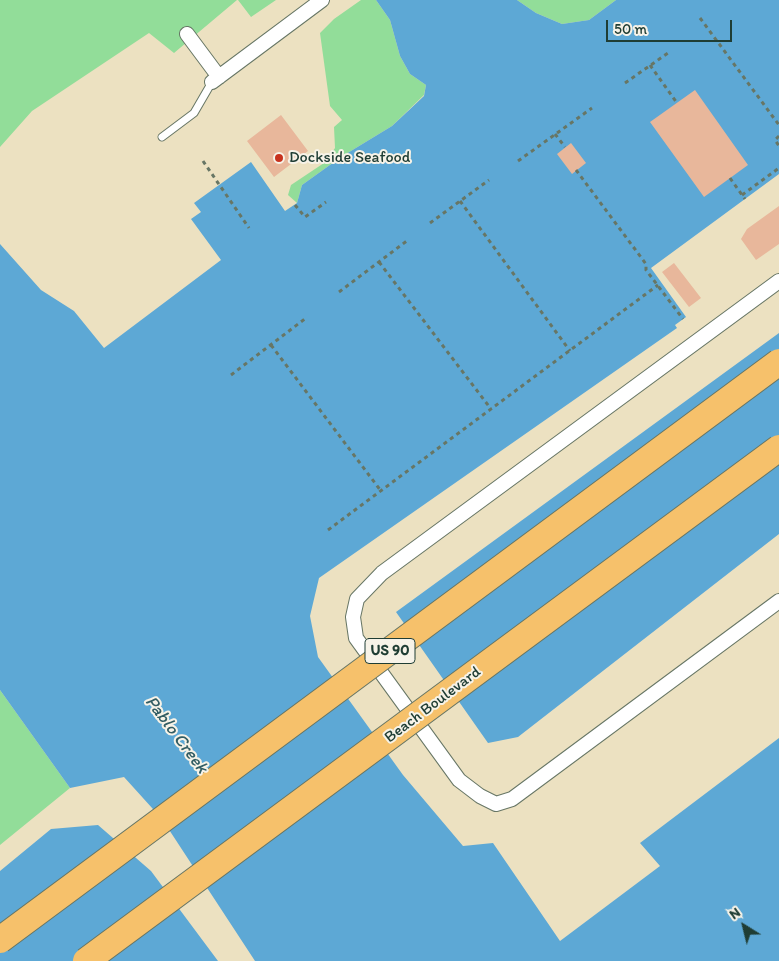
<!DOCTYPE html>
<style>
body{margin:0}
#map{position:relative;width:779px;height:961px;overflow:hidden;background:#ece1c1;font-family:Itim,sans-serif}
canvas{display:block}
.north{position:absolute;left:719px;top:901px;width:50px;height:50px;-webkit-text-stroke:4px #f7f3e8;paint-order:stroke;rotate:324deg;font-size:14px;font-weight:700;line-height:20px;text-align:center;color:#1f3d34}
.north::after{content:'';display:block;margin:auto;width:18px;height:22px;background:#1f3d34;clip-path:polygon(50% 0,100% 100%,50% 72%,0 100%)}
.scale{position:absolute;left:606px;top:20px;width:126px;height:22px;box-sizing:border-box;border:2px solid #1f3d34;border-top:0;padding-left:6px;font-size:15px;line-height:18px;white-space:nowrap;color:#1f3d34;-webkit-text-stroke:4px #f7f3e8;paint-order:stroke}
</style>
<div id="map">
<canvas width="779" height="961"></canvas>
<div class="north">N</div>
<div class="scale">50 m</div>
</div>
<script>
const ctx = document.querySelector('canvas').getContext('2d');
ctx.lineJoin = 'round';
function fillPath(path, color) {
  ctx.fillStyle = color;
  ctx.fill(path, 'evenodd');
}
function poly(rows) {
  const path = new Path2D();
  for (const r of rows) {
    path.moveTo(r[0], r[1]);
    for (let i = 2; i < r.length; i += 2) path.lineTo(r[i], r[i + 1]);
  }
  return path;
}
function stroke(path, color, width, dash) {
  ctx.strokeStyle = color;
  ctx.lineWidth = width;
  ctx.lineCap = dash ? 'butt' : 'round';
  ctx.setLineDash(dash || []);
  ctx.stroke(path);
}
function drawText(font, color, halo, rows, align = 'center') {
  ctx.font = font + ' Itim,sans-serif';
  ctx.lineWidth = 4;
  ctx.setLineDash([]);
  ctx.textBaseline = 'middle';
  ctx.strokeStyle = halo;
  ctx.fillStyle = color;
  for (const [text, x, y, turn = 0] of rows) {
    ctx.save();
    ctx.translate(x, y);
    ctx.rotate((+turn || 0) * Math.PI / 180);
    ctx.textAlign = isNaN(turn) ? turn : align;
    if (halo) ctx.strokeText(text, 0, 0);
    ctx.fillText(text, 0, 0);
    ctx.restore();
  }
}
fillPath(poly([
 [0,0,237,0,174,53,149,33,32,111,0,147],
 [238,0,276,0,251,17],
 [361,0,376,0,390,20,400,56,410,74,426,85,424,95,392,126,341,157,302,185,297,203,288,195,291,185,324,163,335,148,334,127,342,120,330,106,320,33,334,19],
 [517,0,616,0,589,20,562,24,536,13],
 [0,690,70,788,0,845]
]), '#92dd99');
fillPath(poly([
 [376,0,517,0,536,13,562,24,589,20,616,0,779,0,779,174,651,268,686,317,675,325,677,328,319,578,310,616,318,657,403,775,463,846,493,843,560,941,660,866,640,843,779,738,779,961,255,961,162,819,124,777,70,788,0,690,0,244,41,290,74,311,104,348,221,260,191,219,201,212,194,203,251,162,285,211,297,203,302,185,341,157,392,126,424,96,426,85,410,74,400,56,390,20],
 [779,333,779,534,518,737,488,743,396,612],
 [98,825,151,871,218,961,0,961,0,871,51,829]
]), '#5da8d5');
fillPath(poly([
 [695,90,748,165,704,197,650,122],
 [281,115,308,151,274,177,247,141],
 [571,143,586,163,572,174,557,154],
 [779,206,779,244,756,260,741,239,747,229],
 [674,263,701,298,689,307,662,272]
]), '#e8b79b');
const lane = poly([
 [162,137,194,113,212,82]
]);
const street = poly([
 [187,34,219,77],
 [212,82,322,0],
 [779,281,382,573,357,599,353,617,356,638,459,780,480,796,496,804,512,799,779,601]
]);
stroke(lane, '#677665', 9);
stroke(street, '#677665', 16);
stroke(poly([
 [700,18,779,125],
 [650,65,677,103],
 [625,83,668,53],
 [555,134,565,147],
 [779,136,775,140,779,146],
 [203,161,249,228],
 [518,161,592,108],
 [576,170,646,264,646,270,683,319],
 [730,178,745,199],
 [742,195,779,168],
 [460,201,570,351],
 [295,205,305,217,326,202],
 [430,223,489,180],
 [379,262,491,409],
 [339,292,408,240],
 [271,345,381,491],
 [231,375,306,318],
 [328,530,658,285]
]), '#677665', 3, [4, 4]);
stroke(lane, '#fff', 7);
stroke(street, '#fff', 14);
const highwayBridge = poly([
 [0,940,779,362],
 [86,961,779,448]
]);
stroke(highwayBridge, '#677665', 28, []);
stroke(highwayBridge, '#f6c16b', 26);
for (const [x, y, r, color] of [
 [279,158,5,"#c8321e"]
]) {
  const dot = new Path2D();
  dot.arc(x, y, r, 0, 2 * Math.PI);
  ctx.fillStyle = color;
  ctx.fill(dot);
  stroke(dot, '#f7f3e8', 2);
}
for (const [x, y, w] of [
 [390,651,50]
]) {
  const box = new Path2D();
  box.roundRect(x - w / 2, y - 12.5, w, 25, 4);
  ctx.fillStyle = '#f7f3e8';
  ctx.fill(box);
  stroke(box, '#1f3d34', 1);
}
drawText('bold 15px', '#1f3d34', null, [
 ["US 90",390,651]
]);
drawText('16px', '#1f3d34', '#f7f3e8', [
 ["Dockside Seafood",289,158]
], 'left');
drawText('16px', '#1f3d34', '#f7f3e8', [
 ["Beach Boulevard",433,705,-37]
]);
drawText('italic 18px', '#325d64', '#f7f3e8', [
 ["Pablo Creek",176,735,53]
]);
</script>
